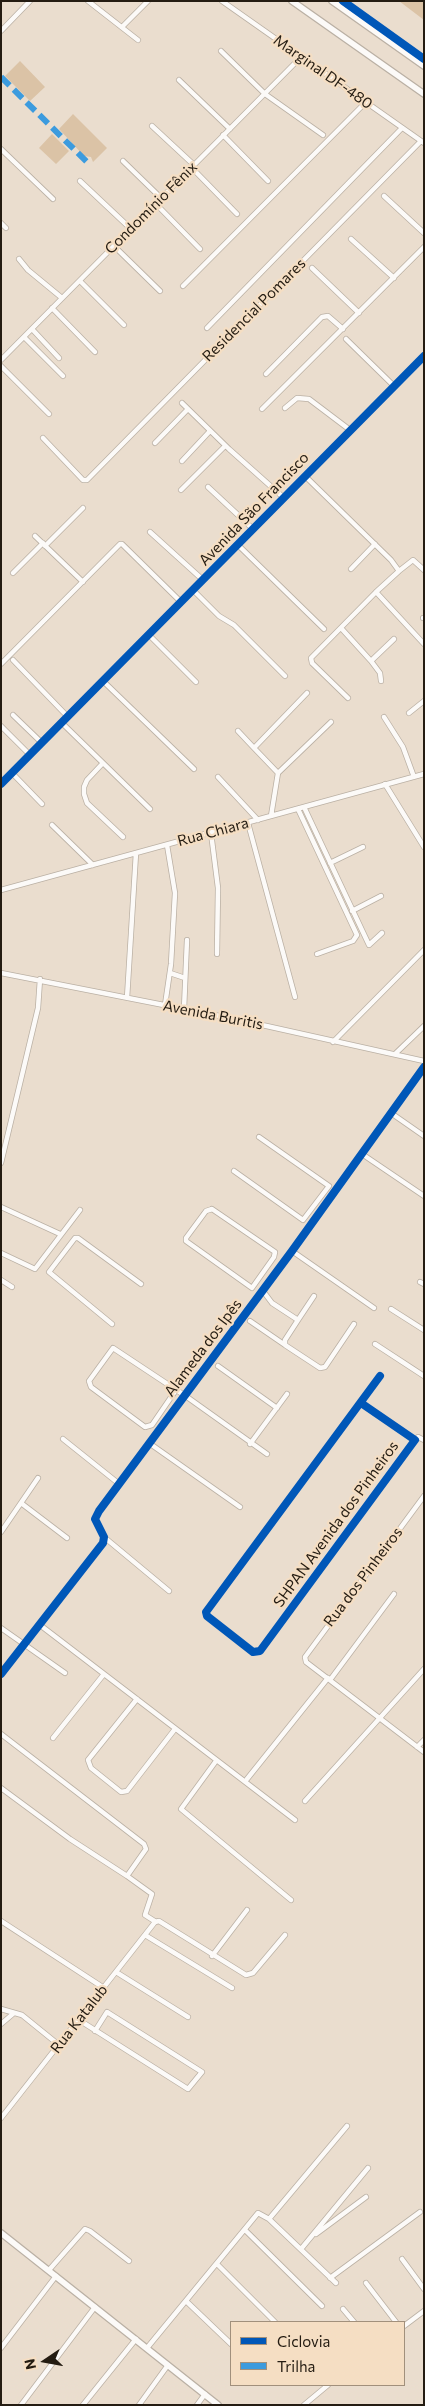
<!DOCTYPE html>
<meta charset="utf-8">
<style>
body{margin:0}
#map{position:relative;width:425px;height:2406px;overflow:hidden;background:#eaddce;font-family:Commissioner,sans-serif}
canvas{display:block}
.frame{position:absolute;inset:0;border:2px solid #241c12;pointer-events:none}
.legend{position:absolute;left:230px;top:2321px;width:175px;height:65px;box-sizing:border-box;background:#f5dec3;border:1px solid #a1907c;margin:0;padding:6px 9px;list-style:none;font-size:15px;color:#241c12}
.legend li{display:flex;align-items:center;gap:10px;height:25px}
.legend b{width:25px;border:1px solid #a1907c}
.north{position:absolute;left:20px;top:2336px;width:50px;height:50px;-webkit-text-stroke:4px #f5dec3;paint-order:stroke;rotate:258deg;font-size:14px;font-weight:700;line-height:20px;text-align:center;color:#241c12}
.north::after{content:'';display:block;margin:auto;width:18px;height:22px;background:#241c12;clip-path:polygon(50% 0,100% 100%,50% 72%,0 100%)}
</style>
<div id="map">
<canvas width="425" height="2406"></canvas>
<div class="frame"></div>
<ul class="legend">
<li><b style="height:6px;background:#0057b8"></b>Ciclovia</li>
<li><b style="height:6px;background:#3c9bde"></b>Trilha</li>
</ul>
<div class="north">N</div>
</div>
<script>
const ctx = document.querySelector('canvas').getContext('2d');
ctx.lineJoin = 'round';
function fillPath(path, color) {
  ctx.fillStyle = color;
  ctx.fill(path, 'evenodd');
}
function poly(rows) {
  const path = new Path2D();
  for (const r of rows) {
    path.moveTo(r[0], r[1]);
    for (let i = 2; i < r.length; i += 2) path.lineTo(r[i], r[i + 1]);
  }
  return path;
}
function stroke(path, color, width, dash) {
  ctx.strokeStyle = color;
  ctx.lineWidth = width;
  ctx.lineCap = dash ? 'butt' : 'round';
  ctx.setLineDash(dash || []);
  ctx.stroke(path);
}
function drawText(font, color, halo, rows, align = 'center') {
  ctx.font = font + ' Commissioner,sans-serif';
  ctx.lineWidth = 4.5;
  ctx.setLineDash([]);
  ctx.textBaseline = 'middle';
  ctx.strokeStyle = halo;
  ctx.fillStyle = color;
  for (const [text, x, y, turn = 0] of rows) {
    ctx.save();
    ctx.translate(x, y);
    ctx.rotate((+turn || 0) * Math.PI / 180);
    ctx.textAlign = isNaN(turn) ? turn : align;
    if (halo) ctx.strokeText(text, 0, 0);
    ctx.fillText(text, 0, 0);
    ctx.restore();
  }
}
fillPath(poly([
 [399,1,424,1,424,20],
 [20,61,45,87,30,101,5,76],
 [73,114,107,148,93,162,91,157,84,156,59,129],
 [52,134,69,151,56,164,39,148]
]), '#dbc3a6');
const minor = poly([
 [88,1,138,40],
 [222,1,424,143],
 [122,27,148,1],
 [1,31,30,1],
 [221,51,265,94,323,135],
 [179,80,230,129],
 [152,126,194,165],
 [223,135,268,181],
 [1,149,53,199],
 [123,161,161,198],
 [192,168,237,214],
 [80,181,131,229],
 [384,196,424,233],
 [156,204,200,249],
 [1,223,6,228],
 [351,239,394,278],
 [114,246,160,291],
 [19,259,28,270,62,298],
 [312,268,359,313],
 [80,281,124,325],
 [183,286,366,102],
 [52,308,95,352],
 [207,328,402,128],
 [32,329,59,358],
 [24,337,63,376],
 [346,339,394,386],
 [1,360,301,57],
 [1,366,49,414],
 [266,374,322,317,328,316,343,329],
 [182,403,229,449,284,498],
 [285,408,297,398,309,399,350,430],
 [262,409,424,247],
 [43,438,83,480,87,480,421,141],
 [155,443,188,409],
 [182,461,210,431],
 [305,476,391,560,399,571,376,592,311,658,312,663,348,698],
 [208,487,253,529],
 [181,490,225,446],
 [150,532,203,580],
 [35,536,83,582],
 [238,545,324,629],
 [45,546,83,508],
 [351,569,375,544],
 [399,571,413,560,424,570],
 [13,573,43,543],
 [193,590,219,616,234,625,285,676],
 [376,592,424,644],
 [423,618,424,618],
 [341,628,371,661,394,639],
 [149,635,196,682],
 [13,660,68,717],
 [371,661,380,673,381,681],
 [1,664,120,544,122,544,181,602],
 [103,681,194,769],
 [409,713,424,701],
 [13,715,42,743],
 [384,717,403,747,414,777],
 [62,723,103,763,87,780,84,787,84,794,87,803,123,837],
 [1,726,30,755],
 [238,731,254,748],
 [103,763,150,809],
 [12,773,42,804],
 [278,773,254,748,307,693],
 [218,777,258,820],
 [1,784,424,356],
 [385,784,424,847],
 [304,807,369,945,382,933],
 [298,809,357,935,353,941,317,954],
 [271,816,278,773,331,722],
 [248,823,295,997],
 [52,825,93,865],
 [211,833,218,888,217,954],
 [330,863,363,847],
 [1,890,424,774],
 [352,911,381,896],
 [1,973,235,1019,424,1061],
 [170,973,185,978],
 [127,998,136,853],
 [165,1005,171,964,175,893,167,845],
 [184,1009,187,940],
 [333,1042,424,950],
 [395,1054,424,1026],
 [391,1113,424,1136],
 [362,1154,424,1196],
 [1,1163,38,1008,40,979],
 [234,1171,303,1220,329,1186,259,1137],
 [1,1207,60,1234],
 [212,1209,275,1252,274,1257,252,1288,186,1241,186,1238,206,1211,212,1209],
 [292,1251,374,1308],
 [1,1253,35,1269,80,1210],
 [1,1280,12,1287],
 [420,1282,424,1284],
 [263,1291,272,1303,298,1320,285,1340,285,1345,320,1368,325,1367,354,1324],
 [391,1309,424,1330],
 [298,1320,314,1296],
 [250,1321,285,1345],
 [112,1324,49,1272,75,1238,78,1238,141,1284],
 [375,1344,424,1376],
 [218,1366,277,1408],
 [176,1390,152,1425,145,1427,91,1387,89,1381,113,1348,187,1397,267,1454],
 [361,1403,415,1440,260,1651,253,1652,207,1616,206,1612,380,1376],
 [63,1439,118,1483],
 [415,1440,418,1437,424,1440],
 [149,1443,240,1507],
 [250,1444,287,1394],
 [424,1496,305,1657,306,1662,424,1752],
 [21,1503,67,1538],
 [1,1532,38,1478],
 [104,1537,169,1591],
 [40,1625,295,1820],
 [1,1628,65,1673],
 [1,1674,103,1543,104,1537,95,1519,99,1511,292,1251,424,1067],
 [330,1680,394,1594],
 [137,1699,88,1760,91,1768,121,1792,127,1791,175,1729],
 [1,1734,144,1844,146,1849,127,1876,70,1839,1,1788],
 [53,1738,104,1674],
 [417,1747,424,1740],
 [216,1761,181,1809,291,1900],
 [247,1779,328,1678],
 [305,1801,424,1669],
 [127,1876,152,1894,145,1915,156,1922],
 [1,1921,104,1988],
 [145,1935,232,1988],
 [212,1956,247,1910],
 [116,1972,188,2017],
 [1,2009,22,2015,59,2045],
 [79,2020,188,2089,202,2072,107,2012,95,2031],
 [1,2024,14,2013],
 [1,2118,155,1922,159,1921,246,1975,253,1973,285,1935],
 [269,2219,347,2126],
 [245,2230,322,2306],
 [316,2234,366,2197],
 [301,2249,368,2168],
 [402,2259,424,2289],
 [217,2264,275,2322],
 [49,2270,85,2229,90,2231,129,2261],
 [330,2278,420,2212],
 [366,2283,396,2322],
 [186,2301,231,2344],
 [343,2309,354,2322],
 [404,2326,424,2311],
 [1,2348,56,2276],
 [147,2348,258,2213,269,2219,336,2283],
 [21,2405,95,2307],
 [83,2405,136,2339],
 [139,2405,168,2365],
 [197,2405,205,2394],
 [304,2405,328,2385]
]);
const major = poly([
 [292,1,424,94],
 [332,1,424,66],
 [1,2233,218,2405]
]);
stroke(minor, '#bab0a4', 6);
stroke(major, '#bab0a4', 8);
stroke(minor, '#fcfaf8', 4.5);
stroke(major, '#fcfaf8', 5.5);
stroke(poly([
 [1,77,87,162]
]), '#3c9bde', 6, [12, 6]);
stroke(poly([
 [343,1,424,59],
 [1,784,424,356],
 [361,1403,415,1440,260,1651,253,1652,207,1616,206,1612,380,1376],
 [1,1674,103,1543,104,1537,95,1519,99,1511,292,1251,424,1067]
]), '#0057b8', 8);
drawText('15px', '#241c12', '#f5dec3', [
 ["Marginal DF-480",323,72,35],
 ["Condomínio Fênix",151,208,-45],
 ["Residencial Pomares",254,310,-45],
 ["Avenida São Francisco",254,509,-46],
 ["Rua Chiara",213,832,-15],
 ["Avenida Buritis",213,1015,11],
 ["Alameda dos Ipês",203,1348,-53],
 ["SHPAN Avenida dos Pinheiros",336,1524,-54],
 ["Rua dos Pinheiros",363,1577,-53],
 ["Rua Katalub",79,2019,-52]
]);
</script>
